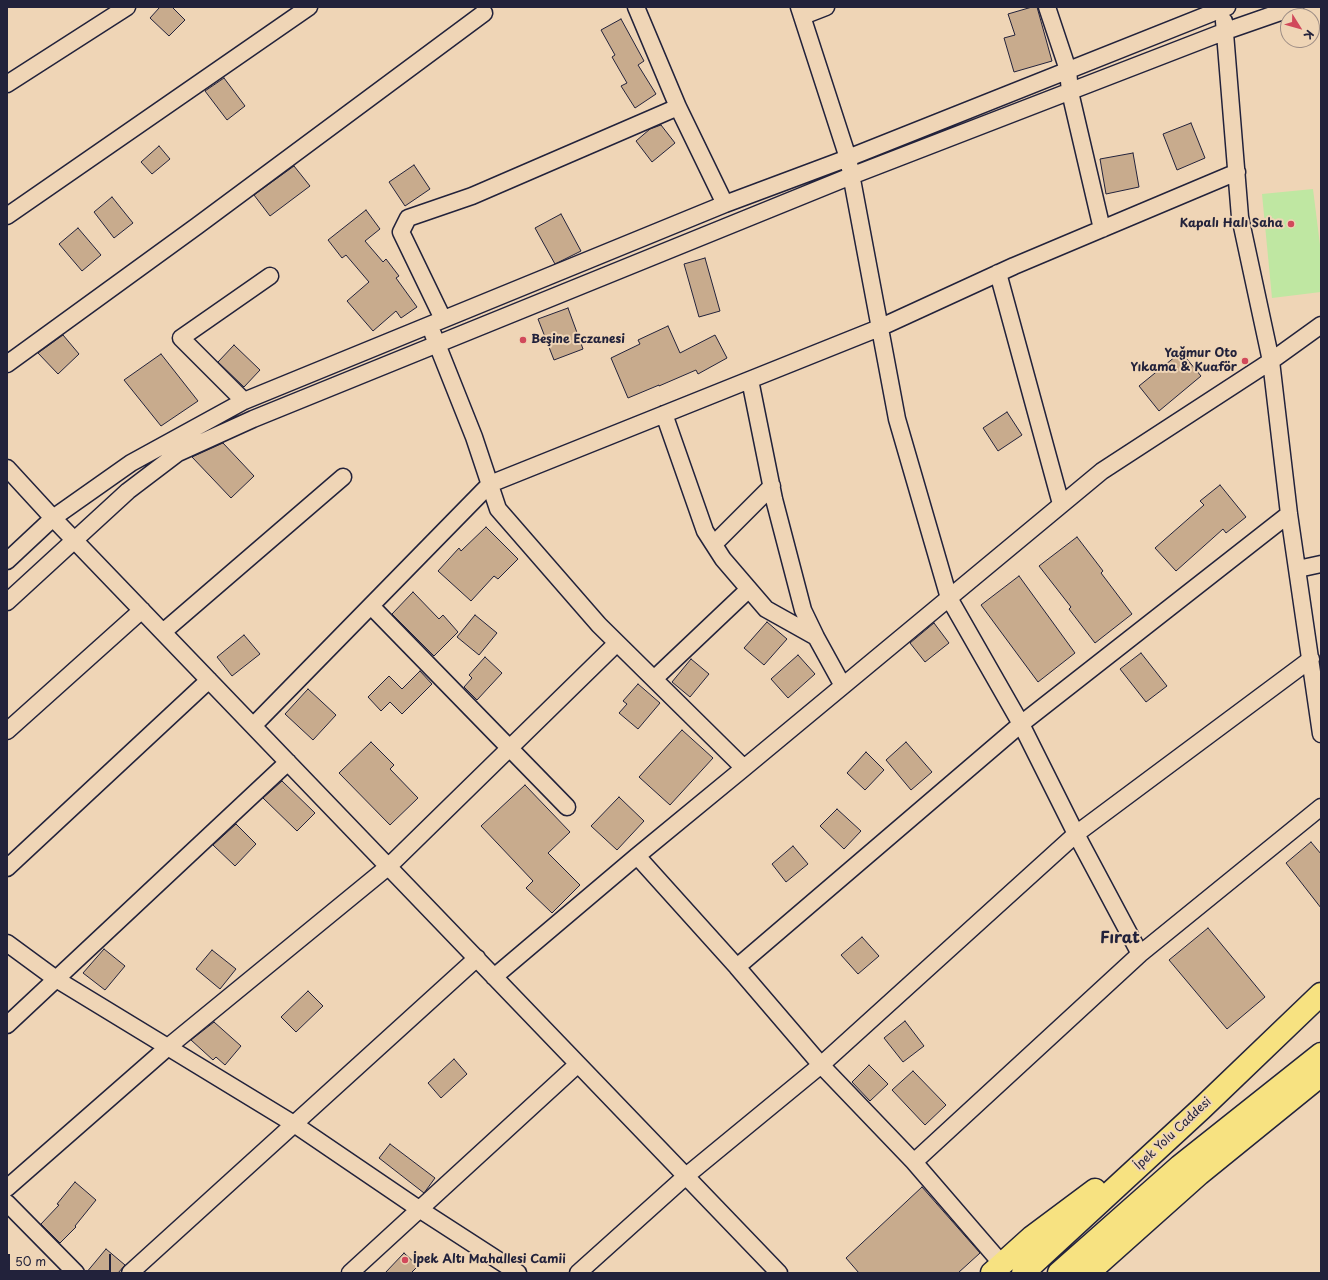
<!DOCTYPE html>
<meta charset="utf-8">
<style>
body{margin:0}
#map{position:relative;width:1328px;height:1280px;overflow:hidden;background:#efd5b6;font-family:"Playpen Sans",sans-serif}
canvas{display:block}
.frame{position:absolute;inset:0;border:8px solid #22223b;pointer-events:none}
.north{position:absolute;left:1280px;top:8px;width:40px;height:40px;box-sizing:border-box;background:#efd5b6;border:1px solid #9d8d85;border-radius:50%;rotate:127deg;font-size:11px;font-weight:700;line-height:16px;text-align:center;color:#22223b}
.north::after{content:'';display:block;margin:auto;width:14px;height:18px;background:#d1495b;clip-path:polygon(50% 0,100% 100%,50% 72%,0 100%)}
.scale{position:absolute;left:8px;top:1254px;width:103px;height:18px;box-sizing:border-box;border:2px solid #22223b;border-top:0;padding-left:5px;font-size:12px;line-height:14px;white-space:nowrap;color:#22223b;-webkit-text-stroke:3px #efd5b6;paint-order:stroke}
</style>
<div id="map">
<canvas width="1328" height="1280"></canvas>
<div class="frame"></div>
<div class="north">K</div>
<div class="scale">50 m</div>
</div>
<script>
const ctx = document.querySelector('canvas').getContext('2d');
ctx.lineJoin = 'round';
function fillPath(path, color) {
  ctx.fillStyle = color;
  ctx.fill(path, 'evenodd');
}
function poly(rows) {
  const path = new Path2D();
  for (const r of rows) {
    path.moveTo(r[0], r[1]);
    for (let i = 2; i < r.length; i += 2) path.lineTo(r[i], r[i + 1]);
  }
  return path;
}
function stroke(path, color, width, dash) {
  ctx.strokeStyle = color;
  ctx.lineWidth = width;
  ctx.lineCap = dash ? 'butt' : 'round';
  ctx.setLineDash(dash || []);
  ctx.stroke(path);
}
function drawText(font, color, halo, rows, align = 'center') {
  ctx.font = font + ' "Playpen Sans",sans-serif';
  ctx.lineWidth = 4;
  ctx.setLineDash([]);
  ctx.textBaseline = 'middle';
  ctx.strokeStyle = halo;
  ctx.fillStyle = color;
  for (const [text, x, y, turn = 0] of rows) {
    ctx.save();
    ctx.translate(x, y);
    ctx.rotate((+turn || 0) * Math.PI / 180);
    ctx.textAlign = isNaN(turn) ? turn : align;
    if (halo) ctx.strokeText(text, 0, 0);
    ctx.fillText(text, 0, 0);
    ctx.restore();
  }
}
fillPath(poly([
 [1313,189,1321,253,1321,292,1272,298,1262,194]
]), '#bfe7a2');
const building = poly([
 [160,7,172,7,185,20,169,36,150,18,160,7],
 [1032,7,1037,7,1052,61,1014,72,1004,38,1015,35,1008,14,1032,7],
 [621,19,644,61,638,65,656,94,635,108,621,86,627,83,612,57,615,55,601,30,621,19],
 [224,78,245,106,227,120,205,91,224,78],
 [1191,123,1205,158,1177,170,1163,134,1191,123],
 [661,125,675,143,652,162,636,141,650,129,661,125],
 [159,146,170,159,152,174,141,162,159,146],
 [1133,153,1139,187,1106,194,1100,159,1133,153],
 [414,165,430,189,405,206,389,182,414,165],
 [294,166,310,186,270,216,254,195,294,166],
 [112,197,133,223,114,238,94,212,112,197],
 [366,210,380,229,365,241,383,262,386,259,399,276,396,278,417,307,401,318,396,311,373,331,347,301,369,282,346,255,342,258,328,240,366,210],
 [561,214,581,251,555,264,535,228,561,214],
 [78,228,101,255,82,271,59,244,78,228],
 [705,258,720,311,699,317,684,264,705,258],
 [568,308,583,349,554,360,538,319,568,308],
 [668,326,680,353,715,335,727,358,698,374,696,370,659,386,659,385,628,398,611,358,640,344,638,340,668,326],
 [63,335,79,354,58,374,38,353,63,335],
 [234,345,260,370,244,387,218,362,234,345],
 [1181,352,1201,376,1159,411,1139,386,1181,352],
 [161,354,198,401,161,426,124,380,161,354],
 [1007,412,1022,435,998,451,983,428,1007,412],
 [223,443,254,476,231,498,192,457,223,443],
 [1220,485,1246,517,1226,533,1223,529,1176,571,1155,548,1204,505,1200,501,1220,485],
 [486,527,518,559,498,579,494,576,471,601,438,571,459,548,461,551,486,527],
 [1077,537,1103,571,1101,573,1132,614,1095,643,1069,609,1071,607,1039,566,1077,537],
 [1019,576,1075,653,1038,682,981,605,1019,576],
 [413,592,439,619,443,615,458,632,434,656,392,614,413,592],
 [475,615,497,633,479,655,457,637,475,615],
 [767,622,787,639,764,665,744,648,767,622],
 [934,623,949,643,925,662,910,643,934,623],
 [244,635,260,654,232,676,217,657,244,635],
 [1141,653,1167,686,1146,702,1120,669,1141,653],
 [798,655,815,674,788,698,771,679,798,655],
 [485,657,502,673,477,700,464,687,472,678,469,675,485,657],
 [691,659,709,674,690,697,672,682,691,659],
 [420,671,432,684,402,714,390,702,381,711,368,697,389,676,402,689,420,671],
 [638,684,660,703,638,729,619,713,627,704,623,701,638,684],
 [308,689,336,715,313,740,285,714,308,689],
 [682,730,713,758,670,805,639,777,682,730],
 [371,742,394,765,390,769,418,798,390,825,339,773,371,742],
 [906,742,932,772,911,790,886,760,906,742],
 [866,752,884,770,865,790,847,773,866,752],
 [282,781,315,813,297,831,263,798,282,781],
 [525,785,570,832,548,853,580,885,552,913,526,888,533,881,481,826,525,785],
 [619,797,644,821,617,850,591,826,619,797],
 [837,809,861,831,844,849,820,826,837,809],
 [236,824,256,844,235,866,213,845,236,824],
 [1311,842,1321,854,1321,908,1286,863,1311,842],
 [793,846,808,864,786,882,772,864,793,846],
 [1208,928,1265,997,1227,1029,1169,960,1208,928],
 [862,937,879,956,858,974,841,955,862,937],
 [104,949,125,966,105,990,83,973,104,949],
 [212,950,236,969,220,989,196,969,212,950],
 [308,991,323,1006,296,1032,281,1017,308,991],
 [905,1021,924,1046,903,1062,884,1038,905,1021],
 [214,1022,241,1046,225,1065,216,1057,213,1060,191,1040,214,1022],
 [454,1059,467,1074,441,1098,428,1083,454,1059],
 [869,1065,888,1084,870,1101,852,1082,869,1065],
 [913,1071,946,1105,925,1125,892,1090,913,1071],
 [390,1144,435,1178,424,1193,379,1158,390,1144],
 [75,1182,96,1200,75,1226,76,1227,60,1243,41,1224,59,1205,57,1204,75,1182],
 [922,1187,980,1253,958,1273,859,1273,846,1258,922,1187],
 [106,1249,125,1265,118,1273,86,1273,106,1249],
 [404,1253,418,1266,411,1273,385,1273,404,1253]
]);
fillPath(building, '#c8ab8d');
stroke(building, '#22223b', 1);
const minor = poly([
 [636,7,678,107,725,204],
 [799,7,848,158,897,419,949,598,1021,724,1076,834,1140,954],
 [1047,7,1068,70,1070,92,1102,229],
 [803,16,826,7],
 [1224,21,1240,217,1271,361,1289,514,1321,734],
 [7,84,127,7],
 [7,216,309,7],
 [998,273,1061,504],
 [443,319,401,232,408,218,472,196,678,107],
 [433,334,474,437,498,509,599,625,744,768],
 [7,364,197,226,484,13],
 [750,380,774,499,803,610,816,637,843,686],
 [244,401,181,338,270,276],
 [664,414,705,531,723,559,766,609,816,637],
 [7,468,53,518,779,1273],
 [714,544,772,486],
 [7,561,53,518,131,463,244,401,725,204,848,158,1227,7],
 [1298,569,1321,564],
 [7,602,128,491,178,453,253,419,851,176,1226,31,1295,7],
 [371,606,567,807],
 [163,632,343,477],
 [654,679,749,589],
 [253,726,490,484,879,328,1014,266,1237,172],
 [7,731,142,610],
 [637,856,737,967,821,1065,914,1162,1002,1264],
 [7,868,209,680],
 [7,943,56,979,294,1124,419,1209,518,1273],
 [737,967,1021,724,1289,514],
 [494,977,637,856,744,768,1102,471,1271,361,1321,325],
 [7,1025,288,762],
 [914,1162,1140,954,1321,807],
 [7,1188,168,1047,389,866,617,643],
 [7,1203,76,1273],
 [130,1273,477,958],
 [350,1273,578,1064],
 [578,1273,686,1176,821,1065,1076,834,1311,659]
]);
const highway = poly([
 [992,1273,1032,1237,1095,1190],
 [1023,1273,1201,1109,1321,994],
 [1059,1273,1180,1166,1321,1054],
 [1088,1273,1199,1174,1321,1075]
]);
stroke(minor, '#22223b', 19);
stroke(highway, '#22223b', 25);
stroke(minor, '#efd5b6', 16);
stroke(highway, '#f7e281', 22);
for (const [x, y, r, color] of [
 [1291,224,4,"#d1495b"],
 [523,340,4,"#d1495b"],
 [1245,361,4,"#d1495b"],
 [405,1260,4,"#d1495b"]
]) {
  const dot = new Path2D();
  dot.arc(x, y, r, 0, 2 * Math.PI);
  ctx.fillStyle = color;
  ctx.fill(dot);
  stroke(dot, '#efd5b6', 1.5);
}
drawText('bold 12px', '#22223b', '#efd5b6', [
 ["Kapalı Halı Saha",1283,224],
 ["Beşine Eczanesi",531,340,"left"],
 ["Yağmur Oto",1237,354],
 ["Yıkama & Kuaför",1237,368],
 ["İpek Altı Mahallesi Camii",413,1260,"left"]
], 'right');
drawText('12px', '#22223b', '#efd5b6', [
 ["İpek Yolu Caddesi",1173,1134,-43]
]);
drawText('bold 16px', '#22223b', '#efd5b6', [
 ["Fırat",1120,939]
]);
</script>
